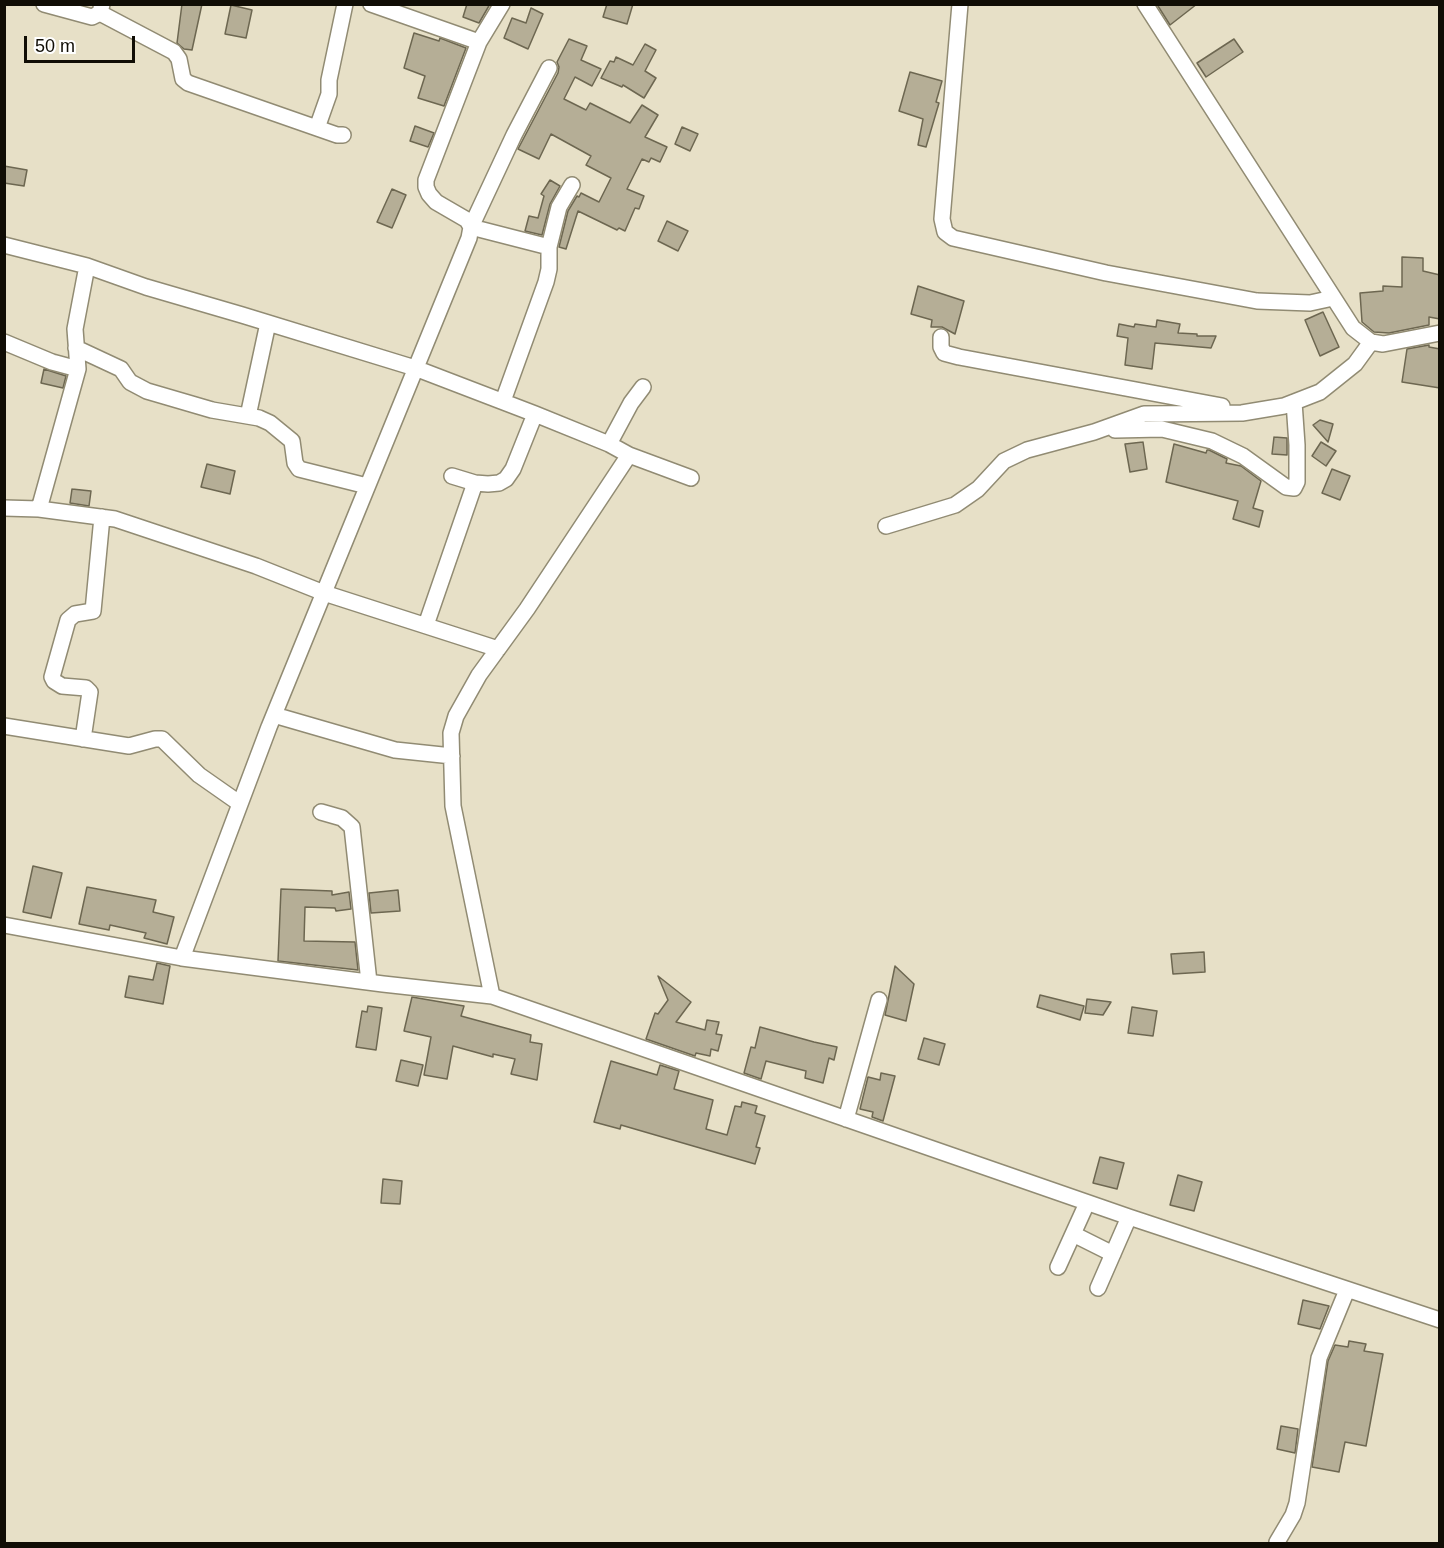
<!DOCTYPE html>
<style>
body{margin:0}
#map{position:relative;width:1444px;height:1548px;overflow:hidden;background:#e7e0c7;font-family:Helvetica,sans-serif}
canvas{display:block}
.frame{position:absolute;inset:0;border:6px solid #100d05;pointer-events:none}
.scale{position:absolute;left:24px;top:36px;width:111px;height:27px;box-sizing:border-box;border:3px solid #100d05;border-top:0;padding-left:8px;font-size:18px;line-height:21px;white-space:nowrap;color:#100d05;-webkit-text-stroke:4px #fff;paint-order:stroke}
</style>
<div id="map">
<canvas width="1444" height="1548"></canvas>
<div class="frame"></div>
<div class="scale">50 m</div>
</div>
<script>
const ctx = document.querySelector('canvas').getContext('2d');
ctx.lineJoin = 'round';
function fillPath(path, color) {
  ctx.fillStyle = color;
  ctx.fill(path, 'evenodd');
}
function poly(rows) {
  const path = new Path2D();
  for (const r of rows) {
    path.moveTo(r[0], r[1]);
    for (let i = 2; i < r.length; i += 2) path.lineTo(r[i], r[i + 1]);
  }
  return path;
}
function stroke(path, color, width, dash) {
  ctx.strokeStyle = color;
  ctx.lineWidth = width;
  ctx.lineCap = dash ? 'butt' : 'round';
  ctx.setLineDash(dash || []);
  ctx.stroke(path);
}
const building = poly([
 [182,4,202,4,192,50,184,49,177,43,182,4],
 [467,4,490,4,479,23,463,17,467,4],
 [607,4,633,4,627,24,603,17,607,4],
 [1160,4,1197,4,1170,25,1158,6,1160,4],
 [231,5,252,10,246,38,225,34,231,5],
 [531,8,543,14,528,49,504,38,512,18,526,23,531,8],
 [414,33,439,41,440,38,466,48,444,106,418,98,425,76,404,68,414,33],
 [569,39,587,46,581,60,601,69,592,86,575,77,564,99,586,110,590,103,630,123,642,105,658,115,645,137,667,147,660,162,651,158,649,162,642,159,627,189,644,196,639,209,635,208,625,231,619,228,617,230,578,211,566,249,559,247,568,211,577,196,579,197,581,193,599,202,611,178,586,165,591,156,551,134,539,159,518,149,558,73,559,67,557,62,569,39],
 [1234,39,1243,52,1206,77,1197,63,1234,39],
 [645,44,656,50,645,71,656,78,644,98,623,85,622,87,601,78,610,61,614,62,616,57,633,65,645,44],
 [910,72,942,81,936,102,939,103,926,147,918,145,923,119,899,111,910,72],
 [415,126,434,133,428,147,410,141,415,126],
 [682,127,698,134,690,151,675,144,682,127],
 [4,166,27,170,24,186,4,183,4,166],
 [550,180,560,186,550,204,542,235,525,231,529,216,538,218,544,196,541,194,550,180],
 [392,189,406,195,392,228,377,222,392,189],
 [667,221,688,231,678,251,658,241,667,221],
 [1402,257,1423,258,1423,271,1440,275,1440,319,1429,317,1429,325,1389,333,1374,332,1362,322,1360,293,1383,291,1383,286,1402,287,1402,257],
 [918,286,964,301,955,334,942,327,931,327,932,320,911,314,918,286],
 [1323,312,1339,347,1320,356,1305,320,1323,312],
 [1157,320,1180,324,1178,333,1197,334,1197,336,1216,336,1211,348,1155,343,1152,369,1125,365,1128,338,1117,336,1119,324,1134,327,1135,324,1156,327,1157,320],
 [1429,345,1429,347,1440,349,1440,388,1402,382,1407,349,1429,345],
 [44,369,66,376,63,388,41,383,44,369],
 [1320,420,1333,424,1328,442,1313,425,1320,420],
 [1274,437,1287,438,1287,455,1272,454,1274,437],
 [1143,442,1147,469,1130,472,1125,444,1143,442],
 [1321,442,1336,451,1326,466,1312,456,1321,442],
 [1174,444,1206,453,1207,450,1209,450,1227,459,1226,463,1241,466,1261,481,1253,508,1263,511,1259,527,1233,519,1238,501,1166,482,1174,444],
 [207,464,235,471,230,494,201,487,207,464],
 [1332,469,1350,476,1340,500,1322,493,1332,469],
 [72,489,91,491,89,506,70,503,72,489],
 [33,866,62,873,51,918,23,912,33,866],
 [87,887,156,900,153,912,174,917,167,944,144,938,146,933,110,925,109,930,79,924,87,887],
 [281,889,332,891,332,895,349,892,351,909,336,911,335,908,305,907,304,941,355,942,358,970,278,961,281,889],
 [398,890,400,911,371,913,369,893,398,890],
 [1204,952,1205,972,1173,974,1171,954,1204,952],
 [157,963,170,966,163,1004,125,997,129,976,153,980,157,963],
 [895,966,914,984,906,1021,885,1015,895,966],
 [658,976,691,1002,676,1022,705,1030,707,1020,719,1022,716,1034,722,1035,718,1051,711,1049,710,1056,696,1053,695,1056,646,1039,655,1013,658,1014,668,1000,658,976],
 [1040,995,1084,1006,1080,1020,1037,1007,1040,995],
 [412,997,464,1006,461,1016,531,1035,530,1042,542,1044,537,1080,511,1074,515,1059,493,1054,493,1057,453,1046,447,1079,424,1075,431,1037,404,1031,412,997],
 [1087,999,1111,1002,1103,1015,1085,1013,1087,999],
 [368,1006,382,1008,376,1050,356,1047,362,1011,367,1012,368,1006],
 [1132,1007,1157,1011,1153,1036,1128,1033,1132,1007],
 [760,1027,814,1042,837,1047,834,1060,829,1058,823,1083,805,1078,806,1071,766,1061,761,1079,744,1073,751,1047,755,1048,760,1027],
 [924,1038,945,1044,939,1065,918,1059,924,1038],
 [401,1060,423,1065,418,1086,396,1081,401,1060],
 [611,1061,657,1075,660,1065,679,1071,674,1089,713,1100,706,1129,727,1135,735,1106,741,1107,742,1102,757,1106,755,1113,765,1116,756,1147,760,1148,755,1164,621,1125,620,1129,594,1122,611,1061],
 [881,1073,895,1076,883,1121,872,1117,873,1112,860,1109,868,1077,880,1080,881,1073],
 [1100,1157,1124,1163,1117,1189,1093,1183,1100,1157],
 [1178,1175,1202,1182,1194,1211,1170,1205,1178,1175],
 [383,1179,402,1181,400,1204,381,1203,383,1179],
 [1303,1300,1329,1306,1320,1329,1298,1324,1303,1300],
 [1349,1341,1366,1344,1364,1351,1383,1354,1366,1446,1345,1442,1339,1472,1312,1467,1328,1361,1335,1345,1348,1347,1349,1341],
 [1281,1426,1298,1429,1295,1453,1277,1449,1281,1426]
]);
fillPath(building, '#b5ae96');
stroke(building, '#6d6751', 1.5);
const minor = poly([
 [44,4,92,17,100,13,102,4],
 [371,4,479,42],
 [960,4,942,219,945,232,953,238,1106,273,1257,301,1310,303,1333,298],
 [1145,4,1353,328,1371,342,1383,344,1440,333],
 [100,13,174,52,179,59,183,79,188,83,337,135,343,135],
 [317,128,329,94,329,80,345,4],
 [4,245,87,266,146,287,242,315,415,368,535,414,609,444,629,455,691,478],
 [549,247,471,227,514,135,549,68],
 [941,337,941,347,944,353,959,357,1222,406],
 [4,342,52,362,78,369],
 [76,348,121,369,130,382,147,391,212,410,259,418,270,423,292,441,295,463,299,469,367,486],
 [503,401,546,282,549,269,549,247,559,207,572,185],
 [248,416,268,323],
 [1115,430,1162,429,1212,441,1243,456,1286,487,1294,488,1297,482,1297,445,1294,402],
 [609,444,631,403,643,387],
 [452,476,475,483,488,484,499,483,506,479,513,469,535,414],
 [4,508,39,509,115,519,256,566,324,593,498,649],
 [39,509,78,369,75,329,87,266],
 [886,526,955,505,978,489,1004,461,1027,450,1094,432,1144,414,1242,413,1284,406,1320,392,1355,364,1371,342],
 [426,625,475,483],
 [274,715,395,750,452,756],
 [4,726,129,746,155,739,162,739,199,775,239,803],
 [83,739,90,692,86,688,62,686,54,681,52,677,68,620,75,614,93,611,102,517],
 [321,812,342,818,352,827,369,982],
 [4,925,182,958,383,984,492,996,1129,1217,1440,1320],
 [182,958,269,727,469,238,471,227,467,220,436,202,429,194,426,187,426,180,479,42,502,4],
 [492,996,453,806,451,733,456,716,479,675,527,609,629,455],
 [846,1119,879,1000],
 [1073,1234,1113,1254],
 [1058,1267,1087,1203],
 [1098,1288,1129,1217],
 [1277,1542,1293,1515,1297,1503,1319,1358,1347,1290]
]);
stroke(minor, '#918b73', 18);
stroke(minor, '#fff', 15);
</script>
